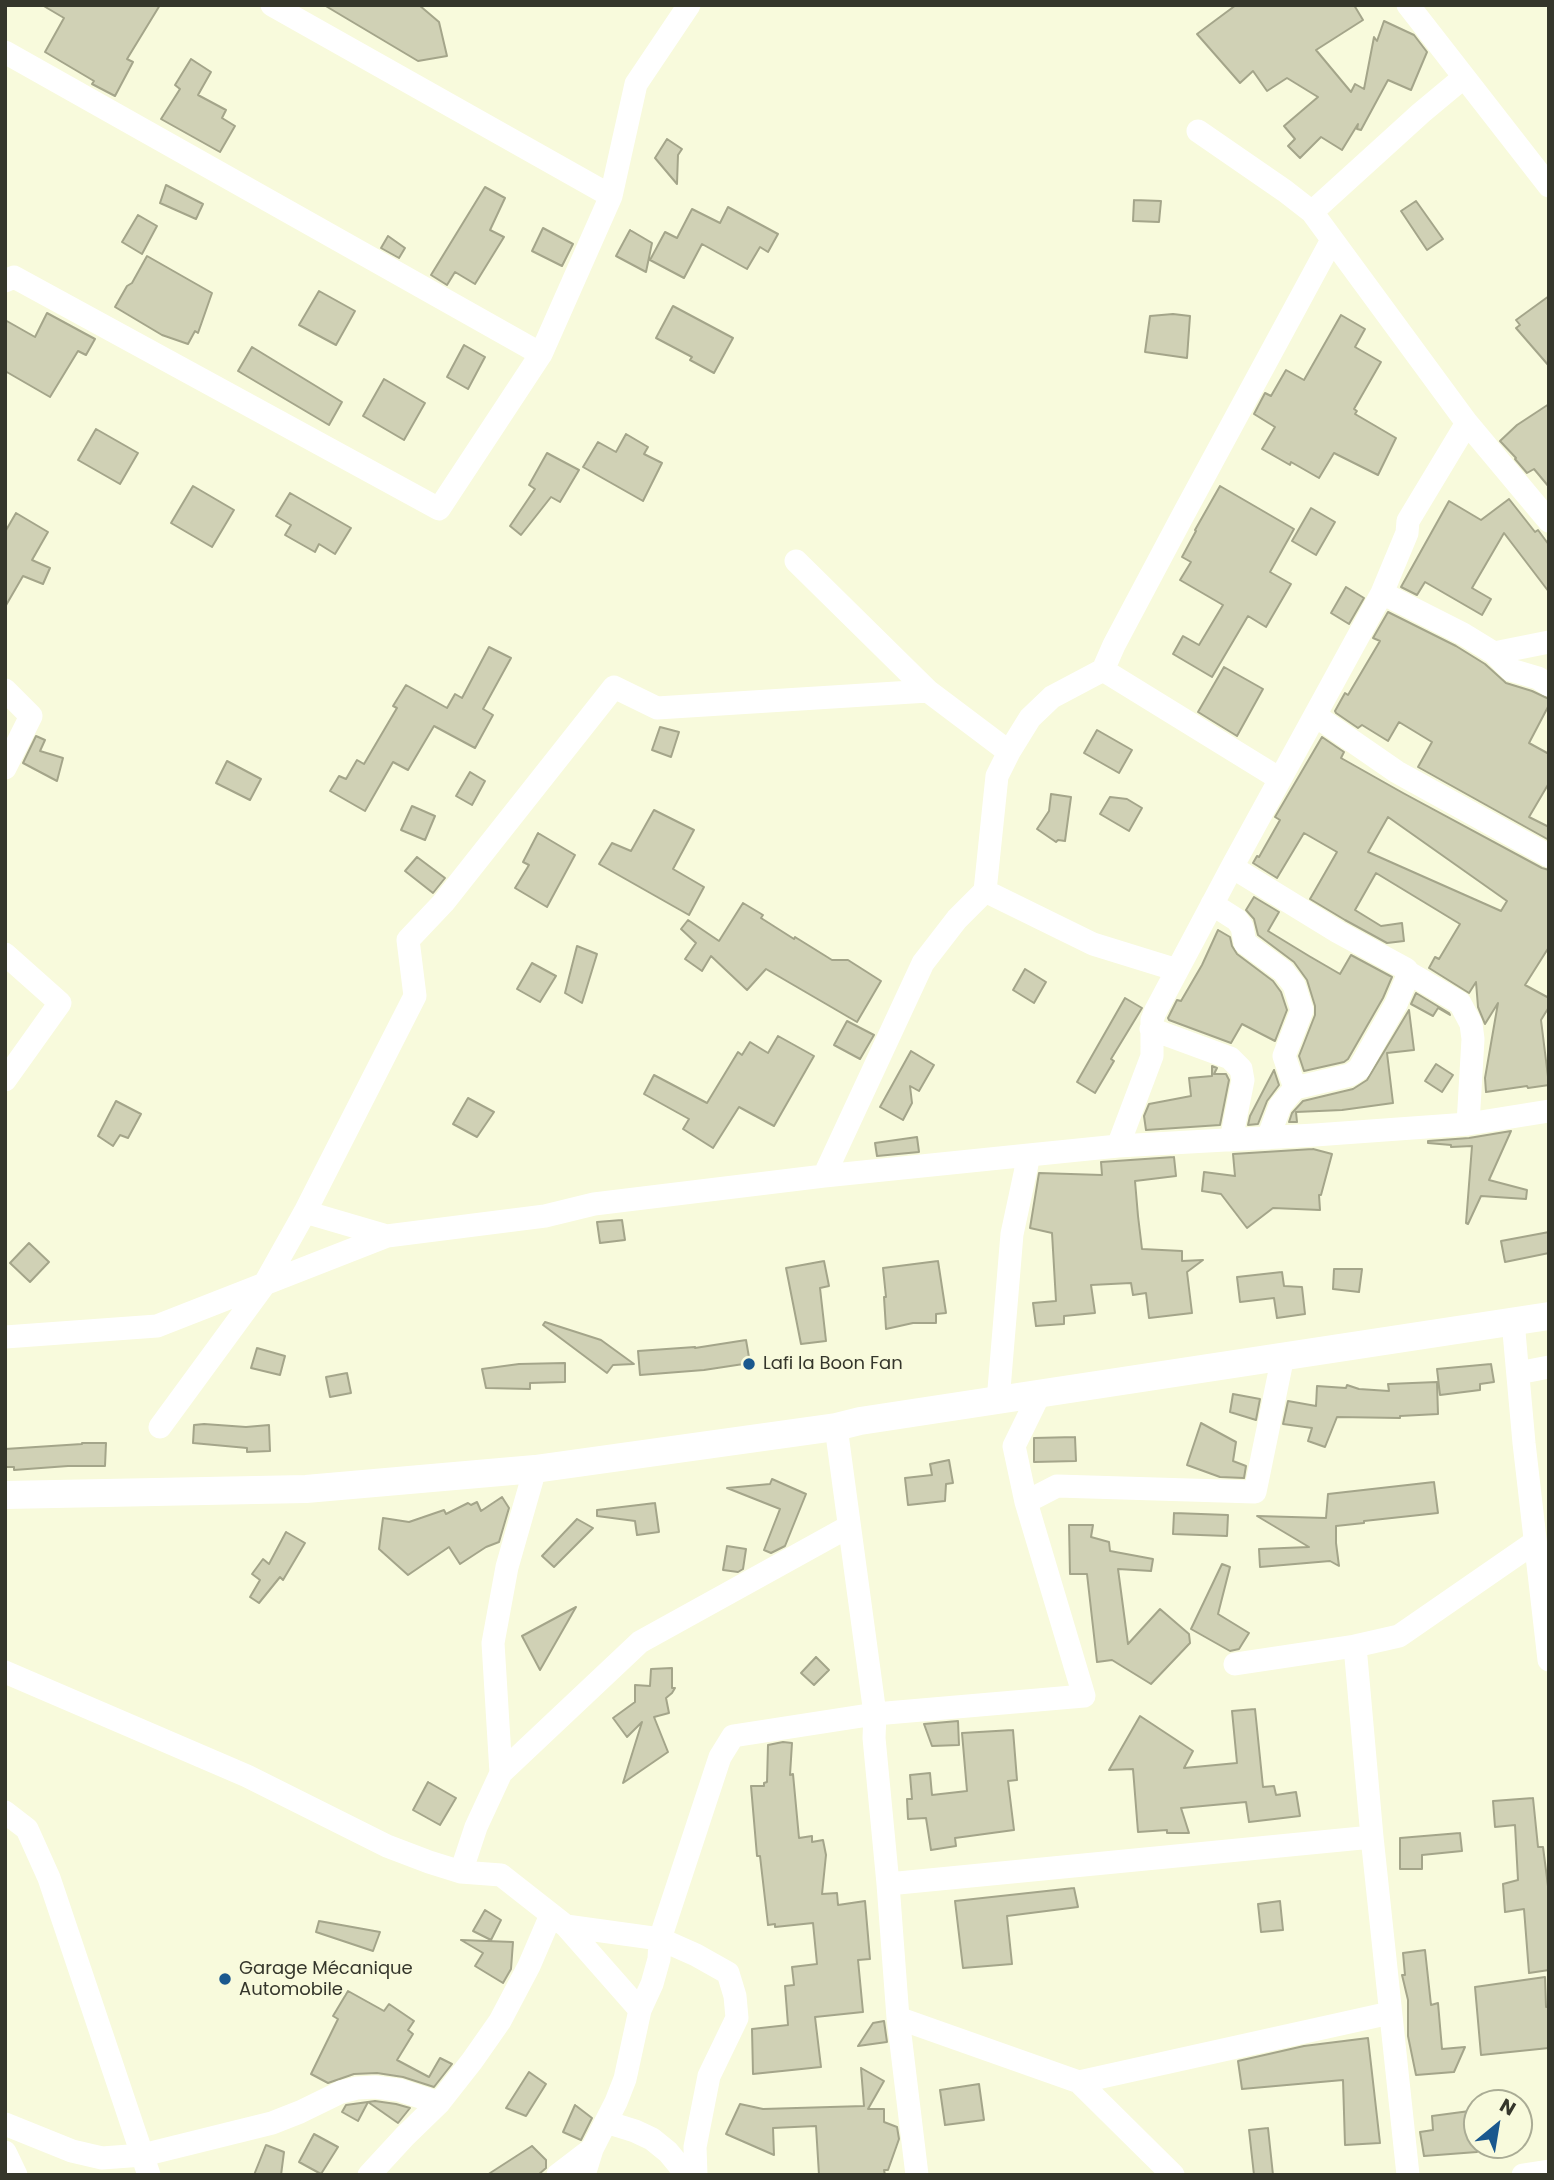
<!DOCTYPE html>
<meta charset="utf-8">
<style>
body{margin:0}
#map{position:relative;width:1554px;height:2180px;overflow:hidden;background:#f8fadc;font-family:Poppins,sans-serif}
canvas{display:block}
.frame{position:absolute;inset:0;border:7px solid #35362b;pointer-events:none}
.north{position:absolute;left:1463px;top:2089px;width:70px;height:70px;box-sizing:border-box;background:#f8fadc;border:2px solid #aaac95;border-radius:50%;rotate:30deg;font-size:19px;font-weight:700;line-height:28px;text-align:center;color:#35362b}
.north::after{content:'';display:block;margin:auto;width:24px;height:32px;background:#1a588e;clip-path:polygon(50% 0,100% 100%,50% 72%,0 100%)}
</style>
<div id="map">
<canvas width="1554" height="2180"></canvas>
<div class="frame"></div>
<div class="north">N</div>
</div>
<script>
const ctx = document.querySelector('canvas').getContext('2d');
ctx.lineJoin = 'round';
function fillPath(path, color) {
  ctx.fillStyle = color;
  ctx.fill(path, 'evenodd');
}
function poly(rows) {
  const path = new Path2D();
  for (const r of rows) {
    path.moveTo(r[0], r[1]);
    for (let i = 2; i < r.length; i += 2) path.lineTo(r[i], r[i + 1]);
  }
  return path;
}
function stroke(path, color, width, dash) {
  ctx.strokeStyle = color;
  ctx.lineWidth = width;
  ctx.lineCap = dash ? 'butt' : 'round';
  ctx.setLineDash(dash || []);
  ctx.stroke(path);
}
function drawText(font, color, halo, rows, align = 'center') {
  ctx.font = font + ' Poppins,sans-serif';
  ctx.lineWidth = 7;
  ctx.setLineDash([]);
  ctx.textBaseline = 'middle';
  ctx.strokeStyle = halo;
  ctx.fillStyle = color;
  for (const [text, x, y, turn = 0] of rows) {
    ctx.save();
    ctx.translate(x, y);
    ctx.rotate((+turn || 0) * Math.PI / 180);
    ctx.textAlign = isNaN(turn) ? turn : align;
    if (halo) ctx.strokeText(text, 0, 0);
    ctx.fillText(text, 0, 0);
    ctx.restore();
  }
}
const building = poly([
 [42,5,160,5,127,59,133,62,115,96,92,84,94,81,45,52,64,18,42,5],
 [324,5,419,5,439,22,447,56,418,61,324,5],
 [1236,5,1354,5,1363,20,1316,50,1351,92,1355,84,1364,89,1374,37,1377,41,1384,21,1414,35,1427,52,1411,90,1388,80,1361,130,1357,129,1358,124,1342,150,1321,137,1300,158,1288,146,1295,139,1284,126,1318,97,1287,78,1267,91,1253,71,1240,83,1197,34,1236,5],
 [191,59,211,72,198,95,226,110,222,118,235,126,220,152,161,119,180,89,175,85,191,59],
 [667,139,682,149,678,155,677,184,655,158,667,139],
 [166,185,203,204,196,219,160,203,166,185],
 [485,187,505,198,490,230,504,237,475,284,455,272,447,285,431,275,485,187],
 [1134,200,1161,201,1159,222,1133,221,1134,200],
 [1416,201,1443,239,1427,250,1401,211,1416,201],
 [728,207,778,234,768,252,760,247,747,269,702,244,684,278,650,260,665,232,677,238,692,209,720,223,728,207],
 [138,215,157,226,142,254,122,242,138,215],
 [543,228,573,244,562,266,532,251,543,228],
 [630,230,652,243,646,272,616,256,630,230],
 [388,236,405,248,399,258,381,248,388,236],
 [147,256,212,293,198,333,195,331,188,344,162,335,115,307,127,286,132,283,147,256],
 [319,291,355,311,336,345,299,325,319,291],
 [1549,296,1549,366,1516,328,1520,325,1516,320,1549,296],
 [673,306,733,338,714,373,690,360,692,357,656,338,673,306],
 [47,313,95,339,86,355,78,351,50,397,5,371,5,320,35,337,47,313],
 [1173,314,1190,316,1187,358,1145,352,1150,316,1173,314],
 [1341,315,1365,329,1355,347,1381,362,1354,409,1357,411,1355,414,1396,438,1378,475,1334,453,1319,478,1291,462,1290,465,1262,449,1275,427,1254,414,1265,393,1271,396,1286,370,1304,380,1341,315],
 [464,345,485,357,468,389,447,377,464,345],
 [252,347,342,402,329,425,238,371,252,347],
 [384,379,425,403,404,440,363,416,384,379],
 [1549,404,1549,487,1534,469,1527,473,1515,459,1516,458,1500,441,1517,425,1549,404],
 [96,429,138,453,120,484,78,460,96,429],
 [626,434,648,447,644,454,662,463,643,501,583,467,598,442,616,452,626,434],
 [547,453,579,470,560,502,551,497,521,535,510,526,535,489,529,485,547,453],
 [193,486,234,510,212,547,171,523,193,486],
 [1220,486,1294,529,1270,572,1291,584,1266,627,1248,616,1212,677,1173,654,1183,636,1199,645,1223,605,1180,580,1191,562,1182,557,1196,531,1195,530,1220,486],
 [290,493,351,528,335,554,319,544,315,552,285,535,291,525,276,516,290,493],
 [1509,499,1535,532,1538,530,1549,545,1549,592,1504,533,1472,588,1491,599,1482,615,1425,582,1417,595,1401,587,1449,501,1481,520,1509,499],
 [1311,508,1335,522,1316,555,1292,541,1311,508],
 [16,513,48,532,32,560,50,568,43,584,23,576,5,607,5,532,16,513],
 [1346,587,1364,598,1349,624,1331,613,1346,587],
 [1388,612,1456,646,1485,664,1506,683,1532,691,1549,699,1549,705,1529,743,1549,754,1549,783,1529,817,1549,827,1549,840,1418,767,1432,742,1399,722,1388,741,1362,725,1358,728,1336,713,1335,711,1345,693,1348,695,1380,641,1373,638,1388,612],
 [489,647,511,658,483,709,493,715,475,748,434,726,408,770,393,762,365,811,330,791,339,776,346,779,357,760,364,764,397,708,393,706,406,685,447,708,455,694,462,698,489,647],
 [1224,667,1263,689,1237,736,1198,712,1224,667],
 [660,727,679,732,671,757,652,750,660,727],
 [1097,730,1132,750,1119,773,1084,753,1097,730],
 [36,736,45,740,40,751,63,758,57,781,23,763,36,736],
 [1322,737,1344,752,1341,758,1403,793,1542,868,1549,870,1549,947,1525,985,1549,998,1549,1007,1541,1020,1549,1085,1528,1088,1527,1086,1486,1092,1485,1078,1498,1003,1485,1024,1478,1007,1476,982,1469,993,1429,968,1435,957,1439,959,1460,924,1376,873,1355,910,1381,926,1402,923,1404,941,1387,943,1345,920,1310,899,1337,852,1304,833,1277,878,1253,863,1257,856,1259,857,1280,820,1275,817,1322,737],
 [1388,817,1507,901,1501,911,1368,852,1388,817],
 [227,761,261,779,250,800,216,783,227,761],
 [470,772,485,781,472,805,456,796,470,772],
 [1051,794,1071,797,1065,841,1058,840,1056,842,1037,829,1049,811,1051,794],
 [1110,797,1127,799,1142,808,1129,831,1100,814,1110,797],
 [412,806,435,816,425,840,401,830,412,806],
 [654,810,694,830,673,869,704,887,689,915,599,864,612,843,631,851,654,810],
 [538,833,575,855,547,907,515,888,529,865,523,862,538,833],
 [417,857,445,878,433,893,405,871,417,857],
 [1254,897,1279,912,1268,931,1309,956,1340,974,1351,955,1392,977,1383,998,1348,1059,1344,1062,1304,1071,1299,1056,1315,1015,1315,1006,1307,980,1294,962,1258,935,1254,919,1246,910,1254,897],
 [743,903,763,915,761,918,794,939,795,937,832,960,848,960,881,981,857,1022,766,969,747,990,711,956,702,971,685,959,696,943,681,929,688,920,719,941,743,903],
 [1218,930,1230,937,1232,946,1237,954,1273,981,1281,992,1287,1010,1275,1041,1242,1024,1231,1043,1169,1020,1168,1018,1177,1000,1181,1001,1202,965,1218,930],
 [577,946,597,954,582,1003,565,993,577,946],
 [532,963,556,976,540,1002,517,989,532,963],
 [1025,969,1046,982,1034,1003,1013,990,1025,969],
 [1416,993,1449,1013,1450,1015,1438,1008,1433,1016,1411,1004,1416,993],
 [1125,998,1142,1008,1111,1059,1114,1061,1095,1093,1077,1082,1125,998],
 [1409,1010,1414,1050,1387,1053,1393,1103,1342,1110,1296,1112,1297,1122,1289,1122,1292,1113,1303,1101,1353,1089,1367,1080,1409,1010],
 [847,1021,874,1035,860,1059,834,1045,847,1021],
 [778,1036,814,1056,774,1126,739,1107,713,1148,683,1129,689,1119,644,1094,654,1075,707,1103,738,1052,742,1055,750,1042,768,1053,778,1036],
 [911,1051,934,1065,919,1091,910,1086,912,1103,903,1120,880,1107,911,1051],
 [1436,1064,1453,1075,1442,1092,1425,1081,1436,1064],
 [1212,1066,1217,1068,1214,1074,1226,1074,1229,1080,1220,1125,1146,1130,1144,1116,1149,1104,1191,1096,1189,1078,1212,1076,1212,1066],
 [1274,1070,1279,1085,1267,1101,1258,1124,1248,1125,1250,1116,1274,1070],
 [468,1098,494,1112,477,1137,453,1124,468,1098],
 [116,1101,141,1114,128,1138,120,1135,113,1146,98,1136,116,1101],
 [1511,1131,1489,1180,1527,1190,1526,1199,1481,1196,1468,1224,1466,1223,1472,1146,1451,1147,1451,1145,1428,1143,1428,1141,1469,1138,1511,1131],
 [917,1137,919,1152,877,1156,875,1143,917,1137],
 [1313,1149,1332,1154,1321,1195,1319,1195,1320,1210,1273,1208,1247,1228,1221,1194,1202,1191,1204,1172,1235,1176,1233,1154,1313,1149],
 [1174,1157,1176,1176,1135,1181,1138,1216,1142,1249,1182,1251,1182,1261,1203,1260,1187,1272,1192,1313,1149,1318,1146,1293,1133,1295,1131,1283,1091,1285,1095,1313,1064,1316,1064,1324,1036,1326,1033,1303,1056,1301,1052,1233,1030,1228,1039,1173,1102,1175,1101,1162,1174,1157],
 [622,1220,625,1240,600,1243,597,1222,622,1220],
 [1549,1232,1549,1253,1505,1262,1501,1241,1549,1232],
 [29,1243,49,1262,30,1282,10,1263,29,1243],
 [824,1261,829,1286,820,1288,826,1341,801,1344,786,1268,824,1261],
 [938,1261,946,1313,936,1314,936,1323,913,1323,886,1329,884,1297,886,1297,883,1268,938,1261],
 [1334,1269,1362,1269,1359,1292,1333,1289,1334,1269],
 [1282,1272,1284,1286,1302,1287,1305,1314,1277,1318,1274,1298,1240,1302,1237,1277,1282,1272],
 [545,1322,601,1340,634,1364,613,1365,607,1373,543,1325,545,1322],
 [746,1340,750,1363,704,1370,640,1375,638,1351,695,1347,695,1348,746,1340],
 [257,1348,285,1356,280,1375,251,1368,257,1348],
 [565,1363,565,1382,530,1383,530,1389,486,1388,482,1369,519,1364,565,1363],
 [1491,1364,1494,1382,1480,1384,1480,1390,1440,1395,1437,1369,1491,1364],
 [347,1373,351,1393,330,1397,326,1377,347,1373],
 [1437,1382,1438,1414,1400,1416,1400,1418,1337,1417,1325,1447,1308,1441,1312,1428,1283,1424,1288,1401,1316,1406,1317,1386,1346,1388,1347,1385,1359,1389,1389,1391,1388,1384,1437,1382],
 [1233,1394,1260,1399,1256,1420,1230,1412,1233,1394],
 [1201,1423,1236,1442,1233,1461,1246,1466,1244,1478,1220,1477,1187,1465,1201,1423],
 [204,1424,246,1427,269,1425,270,1451,247,1452,247,1448,193,1443,194,1425,204,1424],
 [1075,1437,1076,1461,1034,1462,1034,1438,1075,1437],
 [82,1443,106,1443,105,1466,68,1466,14,1470,14,1467,5,1467,5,1449,82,1444,82,1443],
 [949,1460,953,1483,946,1484,945,1501,908,1505,905,1478,932,1475,930,1464,949,1460],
 [772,1479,806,1494,785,1546,771,1553,764,1550,780,1509,727,1488,770,1484,772,1479],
 [1434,1482,1438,1513,1364,1521,1364,1523,1336,1526,1336,1543,1339,1566,1330,1561,1260,1567,1259,1549,1309,1547,1257,1516,1326,1518,1328,1494,1434,1482],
 [502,1497,509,1508,499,1542,486,1547,460,1564,449,1547,408,1575,379,1549,383,1518,409,1522,444,1510,446,1514,468,1503,471,1505,477,1502,481,1511,502,1497],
 [655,1503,659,1532,637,1535,635,1521,597,1516,597,1510,655,1503],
 [1174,1513,1228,1515,1227,1536,1173,1534,1174,1513],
 [577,1519,593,1528,554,1567,542,1556,577,1519],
 [1069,1525,1093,1525,1091,1537,1109,1542,1110,1551,1153,1559,1151,1571,1118,1569,1128,1644,1160,1609,1189,1634,1190,1643,1151,1684,1112,1660,1097,1662,1087,1574,1070,1574,1069,1525],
 [286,1532,305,1543,283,1580,280,1577,259,1603,250,1597,260,1580,252,1574,263,1559,269,1564,286,1532],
 [727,1546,746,1549,743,1569,738,1572,723,1570,727,1546],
 [1222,1564,1230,1567,1218,1614,1249,1633,1239,1649,1230,1651,1191,1629,1222,1564],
 [576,1607,540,1670,522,1636,576,1607],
 [816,1657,829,1670,814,1685,801,1673,816,1657],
 [672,1668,672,1688,675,1688,672,1693,666,1698,669,1713,654,1717,668,1752,623,1783,642,1722,627,1737,613,1718,635,1702,635,1685,650,1686,651,1669,672,1668],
 [1255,1709,1263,1787,1274,1786,1276,1795,1296,1792,1300,1816,1249,1822,1246,1802,1181,1808,1189,1833,1167,1833,1167,1830,1138,1832,1133,1769,1109,1770,1140,1716,1193,1751,1184,1768,1237,1763,1232,1711,1255,1709],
 [958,1721,959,1745,932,1746,924,1724,958,1721],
 [1013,1730,1017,1780,1008,1781,1014,1830,955,1838,956,1846,931,1850,926,1818,908,1819,907,1799,912,1799,910,1775,930,1773,932,1795,967,1791,962,1733,1013,1730],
 [783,1742,792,1743,790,1775,793,1774,799,1838,812,1836,812,1842,823,1840,826,1855,822,1894,837,1893,838,1905,865,1901,870,1959,858,1960,863,2012,815,2017,821,2067,753,2074,752,2029,788,2025,785,1986,794,1985,792,1967,817,1964,813,1923,775,1927,775,1924,768,1925,760,1856,757,1856,751,1786,764,1786,764,1783,767,1782,768,1745,783,1742],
 [428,1782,456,1798,440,1825,413,1810,428,1782],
 [1533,1798,1538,1847,1543,1847,1549,1894,1549,1970,1529,1973,1524,1909,1505,1912,1503,1884,1518,1880,1515,1825,1495,1827,1493,1801,1533,1798],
 [1460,1833,1462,1851,1422,1855,1422,1869,1400,1869,1400,1838,1460,1833],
 [1074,1888,1078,1907,1007,1916,1012,1964,963,1968,955,1901,1074,1888],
 [1280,1901,1283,1930,1261,1932,1258,1904,1280,1901],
 [485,1910,501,1920,491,1940,473,1931,485,1910],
 [319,1921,380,1932,373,1951,316,1932,319,1921],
 [461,1940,513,1942,511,1969,503,1983,475,1966,483,1953,461,1940],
 [1425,1950,1431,2005,1438,2003,1442,2049,1465,2047,1454,2072,1416,2075,1408,2036,1408,2000,1402,1975,1405,1975,1403,1953,1425,1950],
 [1545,1977,1546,2007,1549,2007,1549,2048,1481,2055,1475,1987,1545,1977],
 [348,1991,384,2011,389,2004,414,2021,408,2030,413,2034,397,2060,429,2077,440,2058,452,2064,434,2087,403,2077,377,2073,354,2074,328,2083,311,2074,338,2019,333,2016,348,1991],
 [884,2021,887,2042,858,2046,873,2023,884,2021],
 [1368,2038,1380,2143,1345,2145,1343,2080,1242,2089,1238,2061,1304,2046,1368,2038],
 [861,2068,884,2081,868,2109,884,2109,884,2122,897,2127,899,2139,888,2170,884,2170,885,2175,819,2175,816,2126,773,2128,774,2155,726,2134,740,2104,763,2109,864,2106,861,2068],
 [529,2072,546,2084,526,2116,506,2108,529,2072],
 [979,2084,984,2120,945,2125,940,2090,979,2084],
 [375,2101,396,2104,410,2108,398,2123,368,2102,358,2121,342,2112,346,2105,375,2101],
 [575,2105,592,2118,581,2140,563,2132,575,2105],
 [1477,2110,1477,2152,1424,2156,1420,2132,1433,2130,1432,2116,1477,2110],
 [1268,2128,1273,2175,1254,2175,1249,2130,1268,2128],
 [314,2134,338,2147,321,2174,299,2162,314,2134],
 [266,2145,284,2152,281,2175,254,2175,266,2145],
 [532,2146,546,2160,546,2168,538,2175,487,2175,532,2146]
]);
fillPath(building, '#d0d1b5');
stroke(building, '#a4a58a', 2);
stroke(poly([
 [272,5,611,196],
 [1408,5,1549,186],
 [5,52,541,354],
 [1198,131,1285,191,1312,212,1467,423,1549,521],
 [1312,212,1421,113,1463,78],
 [5,281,14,277,439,509,541,354,611,196,636,84,689,5],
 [796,561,928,691,1009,752],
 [1382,593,1463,634,1494,653,1549,642],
 [1494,653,1511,670,1538,678,1549,685],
 [1103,670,1280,779],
 [5,690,31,716,5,768],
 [1316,716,1397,772,1549,856],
 [1232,867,1338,932,1406,969,1409,973,1396,1004,1359,1069,1350,1075,1295,1088,1280,1106,1268,1138],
 [985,891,1093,944,1177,970],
 [1212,904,1237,920,1242,927,1245,943,1283,971,1294,985,1302,1010,1284,1056,1295,1088],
 [5,954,60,1003,5,1080],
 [1409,973,1460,1003,1471,1024,1473,1039,1468,1124],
 [1151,1029,1230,1058,1241,1069,1243,1080,1231,1140],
 [1118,1146,1315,1135,1468,1124,1549,1111],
 [824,1176,923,963,957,919,985,891,997,776,1009,752,1030,718,1052,697,1103,670,1114,645,1182,517,1332,240],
 [305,1212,387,1236,545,1216,594,1204,824,1176,1029,1155],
 [1513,1321,1524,1443,1549,1660],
 [5,1337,157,1326,387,1236],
 [1518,1373,1549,1367],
 [998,1401,1012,1234,1029,1155,1118,1146,1152,1056,1152,1020,1155,1012,1232,867,1382,593,1407,533,1408,521,1467,423],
 [160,1427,264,1285,305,1212,415,996,408,940,444,902,614,687,657,708,928,691],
 [836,1427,875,1714,874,1738,888,1884,898,2018,917,2175],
 [1026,1502,1057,1486,1255,1492,1283,1356],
 [1235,1664,1355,1646],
 [5,1672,247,1776,387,1846,429,1862,461,1872,501,1875,566,1926,660,1939,720,1757,733,1736,875,1714,1084,1696,1026,1502,1014,1446,1039,1395],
 [501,1773,640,1642,848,1527],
 [5,1812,27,1829,49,1878,149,2175],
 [461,1872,476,1827,501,1773,493,1643,507,1567,535,1469],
 [888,1884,1372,1837],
 [566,1926,640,2010,625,2079,616,2102,592,2149,584,2175],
 [640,2010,652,1984,659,1959,660,1939,696,1955,728,1973,735,1996,737,2018,709,2076,695,2147,696,2175],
 [898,2018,1079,2082,1173,2175],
 [1079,2082,1390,2013],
 [606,2122,635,2131,652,2139,668,2152,687,2175],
 [5,2124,72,2151,102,2158,143,2155,272,2123,300,2112,341,2092,357,2088,375,2087,399,2090,439,2103],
 [5,2152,16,2175],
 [369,2175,405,2136,439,2103,472,2061,500,2021,529,1966,551,1915],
 [558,2175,592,2149],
 [1408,2175,1372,1837,1355,1646,1399,1636,1535,1542],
 [1523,2175,1549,2171]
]), '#fff', 23);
stroke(poly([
 [5,1495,306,1489,535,1469,836,1427,860,1421,1549,1316]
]), '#fff', 28);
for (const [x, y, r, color] of [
 [749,1364,7,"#1a588e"],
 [225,1979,7,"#1a588e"]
]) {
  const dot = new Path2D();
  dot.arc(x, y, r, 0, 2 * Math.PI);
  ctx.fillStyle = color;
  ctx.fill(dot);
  stroke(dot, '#f8fadc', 2.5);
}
drawText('18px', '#35362b', '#f8fadc', [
 ["Lafi la Boon Fan",763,1364],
 ["Garage Mécanique",239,1969],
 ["Automobile",239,1990]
], 'left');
</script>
